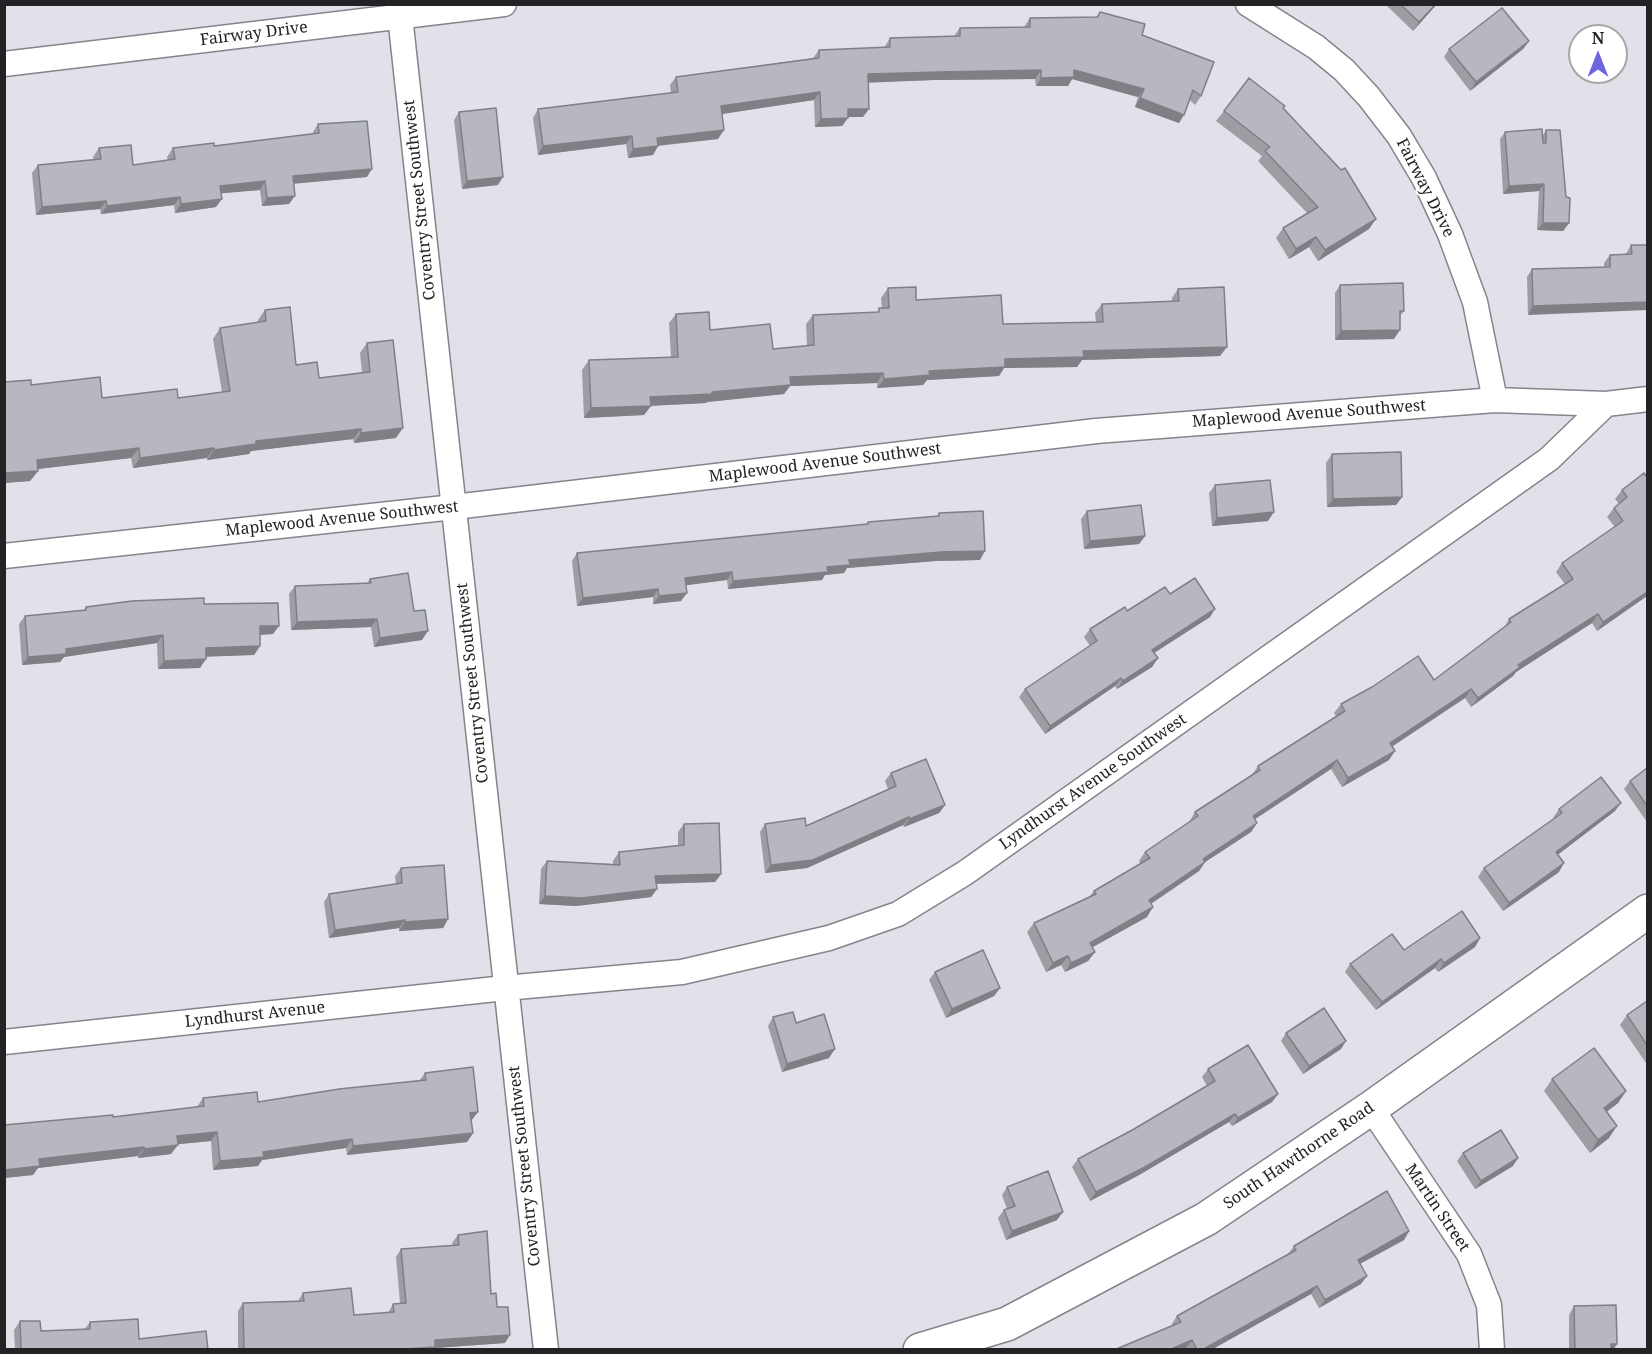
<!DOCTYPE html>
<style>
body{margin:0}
#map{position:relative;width:1652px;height:1354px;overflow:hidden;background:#e0e1e9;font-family:"Noto Serif",serif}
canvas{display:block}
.frame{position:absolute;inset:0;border:6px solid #232326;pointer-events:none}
.north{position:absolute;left:1568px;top:24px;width:60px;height:60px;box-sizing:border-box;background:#fff;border:2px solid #a7a7a8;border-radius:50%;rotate:0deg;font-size:16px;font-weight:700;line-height:24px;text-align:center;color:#232326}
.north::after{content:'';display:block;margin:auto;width:21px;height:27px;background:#6d64de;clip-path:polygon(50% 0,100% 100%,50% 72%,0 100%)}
</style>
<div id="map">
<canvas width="1652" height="1354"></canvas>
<div class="frame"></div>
<div class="north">N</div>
</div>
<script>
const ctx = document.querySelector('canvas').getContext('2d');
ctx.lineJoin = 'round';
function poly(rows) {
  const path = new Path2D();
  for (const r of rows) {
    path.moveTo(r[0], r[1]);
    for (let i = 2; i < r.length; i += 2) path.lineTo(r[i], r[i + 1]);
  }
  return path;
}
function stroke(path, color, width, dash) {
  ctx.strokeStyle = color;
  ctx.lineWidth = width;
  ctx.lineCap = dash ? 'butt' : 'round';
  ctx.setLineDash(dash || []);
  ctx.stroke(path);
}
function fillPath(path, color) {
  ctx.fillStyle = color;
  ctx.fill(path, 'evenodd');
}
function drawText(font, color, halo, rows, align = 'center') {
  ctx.font = font + ' "Noto Serif",serif';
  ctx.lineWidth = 4.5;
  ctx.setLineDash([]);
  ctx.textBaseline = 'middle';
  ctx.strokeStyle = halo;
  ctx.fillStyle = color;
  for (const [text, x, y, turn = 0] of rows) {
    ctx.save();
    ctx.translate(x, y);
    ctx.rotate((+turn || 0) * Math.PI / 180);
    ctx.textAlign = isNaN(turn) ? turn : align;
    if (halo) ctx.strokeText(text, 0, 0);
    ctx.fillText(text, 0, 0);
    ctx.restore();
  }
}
const street = poly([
 [1248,4,1316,47,1344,70,1369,97,1399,136,1424,178,1450,234,1475,302,1495,400],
 [400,16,546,1350],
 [4,64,504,4],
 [4,556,454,507,1096,431,1495,400,1606,404,1648,399],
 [4,1042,505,988,682,972,829,938,898,914,965,873,1549,459,1606,404],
 [1371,1108,1469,1254,1489,1305,1492,1350]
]);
const secondary = poly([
 [920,1350,1007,1324,1206,1219,1371,1108,1648,911]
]);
stroke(street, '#84858c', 27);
stroke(secondary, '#84858c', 36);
stroke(street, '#fff', 24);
stroke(secondary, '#fff', 33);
fillPath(poly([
 [1385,4,1437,4,1413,31],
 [1100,12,1142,35,1201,96,1195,105,1190,100,1179,123,1135,107,1138,97,1072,79,1068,86,1036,86,1035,79,934,80,868,82,863,117,848,117,842,126,815,127,814,100,722,114,718,139,658,146,653,155,628,158,626,144,538,155,533,118,538,109,671,93,670,85,676,77,813,58,819,50,884,48,890,38,954,36,960,28,1024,27,1030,18,1096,17],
 [1529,41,1523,49,1470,91,1444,57,1449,49],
 [1283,108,1369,229,1318,261,1309,247,1289,259,1276,238,1283,228,1307,213,1258,161,1262,156,1216,121,1224,111],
 [459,112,498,185,462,189,454,120],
 [318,124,367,177,293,184,289,204,262,206,260,190,221,193,216,207,175,213,174,205,101,214,100,209,36,215,32,173,38,165,94,160,93,157,99,148,133,165,168,160,167,157,173,148,214,146,313,134,313,132],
 [1546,130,1566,197,1569,223,1563,231,1537,230,1539,191,1503,194,1500,139,1505,132,1543,135],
 [1631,245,1647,245,1528,315,1527,277,1532,269,1604,267,1604,263,1610,255,1626,254],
 [1340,285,1404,311,1400,316,1394,339,1335,340,1335,293],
 [888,288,916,300,1003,324,1096,322,1095,313,1102,304,1172,301,1172,298,1178,289,1220,356,1082,360,1077,367,1004,368,999,376,927,380,923,385,877,388,877,383,790,386,784,394,707,402,706,403,650,406,644,415,584,418,582,370,589,360,671,357,669,323,676,314,710,330,773,349,807,346,806,324,813,315,877,312,879,308,882,308,881,298],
 [265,310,296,365,319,378,362,372,360,353,367,343,396,438,354,443,353,439,251,451,249,454,207,460,207,458,133,468,131,458,37,469,38,471,30,481,4,483,4,382,31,385,102,398,178,398,222,392,213,339,220,328,258,322,258,320],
 [1332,454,1402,497,1396,505,1327,507,1326,463],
 [1647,477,1647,596,1597,631,1592,623,1516,672,1513,676,1471,707,1465,698,1392,746,1389,760,1342,787,1331,769,1255,819,1257,823,1251,832,1205,862,1199,871,1151,904,1147,917,1092,947,1095,952,1088,961,1065,972,1061,965,1046,972,1027,932,1034,923,1090,896,1094,891,1141,864,1139,861,1145,852,1189,822,1195,812,1251,776,1258,766,1336,716,1334,713,1341,704,1434,680,1503,629,1509,619,1565,584,1556,572,1562,563,1615,527,1607,517,1614,508,1619,504,1615,499,1622,490],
 [1215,485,1268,521,1212,526,1209,493],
 [1087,511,1145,536,1139,544,1084,549,1081,519],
 [939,513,980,560,936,561,847,568,844,573,825,575,822,580,728,589,727,580,686,585,681,601,653,604,653,597,577,606,572,561,577,553,866,524,868,522,937,516],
 [370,579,414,611,422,640,374,647,371,627,291,630,289,594,295,586,367,583],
 [1170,594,1210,617,1154,653,1158,658,1152,667,1117,689,1115,686,1045,734,1019,697,1025,689,1090,646,1084,637,1090,629,1127,611],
 [204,604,273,634,260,635,260,646,254,655,206,656,200,668,158,669,157,643,64,657,60,662,22,665,19,624,25,616,83,611,86,607],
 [1647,768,1647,822,1624,789,1630,781],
 [891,773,945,805,939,813,904,827,903,825,807,868,765,873,760,832,765,824,806,826,888,789,885,781],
 [1559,809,1615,811,1558,854,1559,872,1503,911,1478,877,1484,868,1554,819,1553,818],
 [684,824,721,874,715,882,656,884,657,889,651,897,576,906,539,904,541,869,547,861,613,864,613,861,619,852,678,845,678,832],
 [401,868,448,919,443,928,399,931,399,928,329,938,324,902,329,894,396,884,395,876],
 [1480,938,1475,947,1438,972,1435,968,1376,1010,1345,972,1350,964,1404,950],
 [935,972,1000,988,994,996,946,1018,929,980],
 [1647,1001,1647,1061,1646,1063,1620,1025,1627,1015],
 [773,1017,796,1023,829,1058,782,1072,768,1026],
 [1286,1033,1341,1049,1303,1074,1281,1041],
 [1208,1069,1278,1094,1272,1102,1232,1126,1229,1122,1139,1175,1090,1201,1072,1167,1078,1159,1134,1129,1207,1086,1202,1077],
 [425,1073,471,1121,473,1133,467,1142,347,1155,346,1148,262,1160,258,1166,213,1170,211,1141,177,1144,171,1154,138,1158,138,1156,38,1168,33,1175,4,1178,113,1117,197,1107,203,1098,258,1102,419,1081],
 [1552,1079,1626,1091,1618,1103,1606,1112,1609,1138,1590,1153,1544,1091],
 [1463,1153,1513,1166,1475,1189,1457,1161],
 [1007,1187,1057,1220,1006,1240,998,1218,1004,1210,1007,1209,1002,1195],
 [1409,1231,1404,1240,1360,1264,1361,1284,1319,1308,1311,1294,1211,1350,1187,1350,1186,1348,1183,1350,1114,1350,1173,1326,1172,1324,1177,1316,1288,1254,1294,1246],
 [458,1235,491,1294,497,1307,505,1343,435,1348,433,1350,238,1350,238,1311,243,1303,298,1301,303,1293,354,1315,388,1313,393,1304,400,1303,396,1257,401,1249,453,1246,452,1243],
 [1574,1306,1617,1344,1613,1350,1569,1350,1569,1315],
 [20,1321,41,1331,84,1330,90,1322,139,1339,15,1348,14,1330]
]), '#9d9da4');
fillPath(poly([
 [1436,4,1437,4,1413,31,1419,22],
 [1529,41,1523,49,1470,91,1476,82],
 [1041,70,1035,79,934,80,862,83,868,74,940,72],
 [1074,70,1144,89,1138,97,1072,79,1068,86,1036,86,1041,78],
 [820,92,814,100,715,115,721,106],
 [1140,98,1184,115,1179,123,1135,107],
 [848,109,869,109,863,117,842,117],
 [848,118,842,126,815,127,821,119],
 [724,130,718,139,652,146,657,138],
 [632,136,626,144,538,155,543,146],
 [658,146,653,155,628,158,633,149],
 [372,169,367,177,287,184,293,176],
 [503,177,498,185,462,189,467,181],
 [265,181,260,190,214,194,220,186],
 [1544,184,1539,191,1503,194,1509,186],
 [295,196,289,204,262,206,267,198],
 [180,197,174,205,101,214,107,206],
 [222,199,216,207,175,213,181,204],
 [106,201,100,209,36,215,42,207],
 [1376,219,1369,229,1318,261,1325,250],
 [1543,223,1569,223,1563,231,1537,230],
 [1316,237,1309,247,1289,259,1296,249],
 [1647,302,1647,310,1528,315,1533,306],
 [1400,330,1394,339,1335,340,1341,331],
 [1227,347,1220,356,1082,360,1077,367,1004,368,999,376,927,380,923,385,877,388,884,379,1005,359,1083,351],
 [883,373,877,383,790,386,784,394,707,402,706,403,644,406,650,397,712,392,790,377],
 [651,406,644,415,584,418,591,408],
 [403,428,396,438,354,443,361,433],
 [361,429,353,439,251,451,249,454,207,460,214,450,256,441],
 [139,448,131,458,30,470,37,460],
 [214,448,207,458,133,468,140,458],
 [38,471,30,481,4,483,4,473],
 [1402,497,1396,505,1327,507,1333,499],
 [1274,512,1268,521,1212,526,1217,518],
 [1145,536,1139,544,1084,549,1090,541],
 [985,551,980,560,936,561,847,568,844,573,825,575,822,580,728,589,733,581,827,567,849,560,941,552],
 [732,572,727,580,680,586,685,578],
 [658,589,653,597,577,606,583,598],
 [1647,592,1647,596,1597,631,1603,622],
 [687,593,681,601,653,604,659,596],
 [1215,609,1210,617,1146,658,1152,650],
 [1598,614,1592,623,1516,672,1513,676,1471,707,1478,698,1518,665],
 [377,619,371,627,291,630,297,622],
 [260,626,279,626,273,634,254,635],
 [428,631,422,640,374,647,380,638],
 [163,635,157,643,64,657,60,662,22,665,28,657,66,649],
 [260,646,254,655,200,657,206,648],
 [1158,658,1152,667,1117,689,1123,681],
 [206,659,200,668,158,669,164,661],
 [1121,678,1115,686,1045,734,1050,726],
 [1471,689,1465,698,1384,752,1390,743],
 [1395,751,1389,760,1342,787,1348,778],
 [1337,760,1331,769,1246,825,1253,816],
 [1621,803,1615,811,1551,860,1556,852],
 [945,805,939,813,904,827,909,819],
 [909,817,903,825,807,868,765,873,771,865],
 [1257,823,1251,832,1196,868,1203,859],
 [1205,862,1199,871,1143,909,1149,900],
 [1564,863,1559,872,1503,911,1509,903],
 [721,874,715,882,650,884,655,876],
 [657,889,651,897,576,906,539,904,545,896],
 [1153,907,1147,917,1084,952,1090,943],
 [448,919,443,928,399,931,405,922],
 [405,920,399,928,329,938,335,930],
 [1480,938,1475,947,1438,972,1444,963],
 [1095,952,1088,961,1065,972,1071,963],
 [1068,956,1061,965,1046,972,1053,963],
 [1441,959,1435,968,1376,1010,1382,1002],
 [1000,988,994,996,946,1018,952,1009],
 [1346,1041,1341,1049,1303,1074,1309,1066],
 [835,1049,829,1058,782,1072,787,1064],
 [1626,1091,1618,1103,1595,1121,1604,1108],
 [1278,1094,1272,1102,1232,1126,1238,1118],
 [478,1112,471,1121,470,1113],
 [1235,1114,1229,1122,1139,1175,1090,1201,1096,1192],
 [1617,1126,1609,1138,1590,1153,1598,1140],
 [217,1132,211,1141,170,1145,177,1136],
 [473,1133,467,1142,347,1155,353,1146],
 [352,1139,346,1148,262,1160,258,1166,213,1170,220,1161,263,1152],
 [178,1145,171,1154,138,1158,144,1149],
 [144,1147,138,1156,38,1168,33,1175,4,1178,4,1170,39,1159],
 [1518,1158,1513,1166,1475,1189,1481,1181],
 [1063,1212,1057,1220,1006,1240,1012,1231],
 [1409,1231,1404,1240,1352,1268,1358,1260],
 [1367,1276,1361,1284,1319,1308,1325,1300],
 [1317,1286,1311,1294,1211,1350,1202,1350],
 [510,1335,505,1343,435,1348,433,1350,392,1350,435,1340],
 [1192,1340,1186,1348,1183,1350,1169,1350],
 [1611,1344,1617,1344,1613,1350,1608,1350]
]), '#7f8086');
const building = poly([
 [1400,4,1436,4,1419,22,1400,4],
 [1502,8,1529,41,1476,82,1449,49,1502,8],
 [1100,12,1145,24,1142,35,1214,62,1201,96,1193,90,1184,115,1140,98,1144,89,1074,70,1074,77,1041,78,1041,70,940,72,868,74,869,109,848,109,848,118,821,119,820,92,721,106,724,130,657,138,658,146,633,149,632,136,543,146,538,109,678,92,676,77,819,58,819,50,890,47,890,38,960,36,960,28,1030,27,1030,18,1098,17,1100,12],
 [1249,78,1285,106,1283,108,1341,170,1345,168,1376,219,1325,250,1316,237,1296,249,1283,228,1318,207,1265,151,1270,147,1224,111,1249,78],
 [496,108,503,177,467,181,459,112,496,108],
 [367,121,372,169,293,176,295,196,267,198,265,181,220,186,222,199,181,204,180,197,107,206,106,201,42,207,38,165,101,159,99,148,131,145,133,165,175,159,173,148,214,143,214,146,319,133,318,124,367,121],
 [1542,129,1543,143,1546,143,1546,130,1560,130,1566,197,1570,198,1569,223,1543,223,1544,184,1509,186,1505,132,1542,129],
 [1631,245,1647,245,1647,302,1533,306,1532,269,1610,267,1610,255,1632,254,1631,245],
 [1403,283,1404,311,1400,311,1400,330,1341,331,1340,285,1403,283],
 [916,287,916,300,1001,295,1003,324,1103,322,1102,304,1179,301,1178,289,1224,287,1227,347,1083,351,1084,357,1005,359,1005,367,929,371,930,375,884,379,883,373,790,377,791,385,712,392,712,394,650,397,651,406,591,408,589,360,678,357,676,314,709,312,710,330,770,324,773,349,814,345,813,315,879,312,879,308,889,308,888,288,916,287],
 [290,307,296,365,317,362,319,378,370,372,367,343,393,340,403,428,361,433,361,429,256,441,256,444,214,450,214,448,140,458,139,448,37,460,38,471,4,473,4,382,31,380,31,385,100,377,102,398,177,389,178,398,230,391,220,328,266,321,265,310,290,307],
 [1401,452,1402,497,1333,499,1332,454,1401,452],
 [1644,473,1647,477,1647,592,1603,622,1598,614,1518,665,1520,667,1478,698,1471,689,1390,743,1395,751,1348,778,1337,760,1253,816,1257,823,1203,859,1205,862,1149,900,1153,907,1090,943,1095,952,1071,963,1068,956,1053,963,1034,923,1096,894,1094,891,1150,858,1145,852,1198,816,1195,812,1260,770,1258,766,1345,711,1341,704,1372,687,1418,656,1434,680,1511,622,1509,619,1573,579,1562,563,1623,521,1614,508,1627,497,1622,490,1644,473],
 [1270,480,1274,512,1217,518,1215,485,1270,480],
 [1141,505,1145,536,1090,541,1087,511,1141,505],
 [983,511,985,551,941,552,849,560,850,565,827,567,828,572,733,581,732,572,685,578,687,593,659,596,658,589,583,598,577,553,868,524,868,522,939,516,939,513,983,511],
 [408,573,414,611,425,610,428,631,380,638,377,619,297,622,295,586,371,583,370,579,408,573],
 [1195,578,1215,609,1152,650,1158,658,1123,681,1121,678,1050,726,1025,689,1097,641,1090,629,1125,607,1127,611,1165,587,1170,594,1195,578],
 [204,598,204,604,278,603,279,626,260,626,260,646,206,648,206,659,164,661,163,635,66,649,66,654,28,657,25,616,86,610,86,607,132,601,204,598],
 [926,759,945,805,909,819,909,817,813,860,771,865,765,824,805,818,806,826,896,786,891,773,926,759],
 [1647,768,1647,806,1630,781,1647,768],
 [1601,777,1621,803,1556,852,1564,863,1509,903,1484,868,1562,813,1559,809,1601,777],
 [719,823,721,874,655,876,657,889,582,898,545,896,547,861,620,865,619,852,684,845,684,824,719,823],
 [444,865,448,919,405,922,405,920,335,930,329,894,402,883,401,868,444,865],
 [1462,911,1480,938,1444,963,1441,959,1382,1002,1350,964,1392,934,1404,950,1462,911],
 [983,950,1000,988,952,1009,935,972,983,950],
 [1647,1001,1647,1045,1627,1015,1647,1001],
 [1324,1008,1346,1041,1309,1066,1286,1033,1324,1008],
 [793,1012,796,1023,824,1014,835,1049,787,1064,773,1017,793,1012],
 [1248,1045,1278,1094,1238,1118,1235,1114,1145,1167,1096,1192,1078,1159,1134,1129,1215,1081,1208,1069,1248,1045],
 [1594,1048,1626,1091,1604,1108,1617,1126,1598,1140,1552,1079,1594,1048],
 [473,1067,478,1112,470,1113,473,1133,353,1146,352,1139,263,1152,264,1157,220,1161,217,1132,177,1136,178,1145,144,1149,144,1147,39,1159,40,1166,4,1170,4,1125,113,1115,113,1117,204,1106,203,1098,257,1092,258,1102,339,1089,426,1080,425,1073,473,1067],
 [1501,1130,1518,1158,1481,1181,1463,1153,1501,1130],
 [1048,1171,1063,1212,1012,1231,1004,1210,1015,1206,1007,1187,1048,1171],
 [1387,1191,1409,1231,1358,1260,1367,1276,1325,1300,1317,1286,1202,1350,1197,1350,1192,1340,1169,1350,1114,1350,1181,1322,1177,1316,1296,1250,1294,1246,1387,1191],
 [487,1231,491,1294,496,1293,497,1307,508,1307,510,1335,435,1340,435,1347,392,1350,244,1350,243,1303,304,1301,303,1293,351,1288,354,1315,394,1312,393,1304,406,1303,401,1249,459,1245,458,1235,487,1231],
 [1616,1305,1617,1344,1611,1344,1611,1350,1575,1350,1574,1306,1616,1305],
 [138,1319,139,1339,206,1331,208,1350,8,1350,21,1348,20,1321,40,1321,41,1331,90,1329,90,1322,138,1319]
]);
fillPath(building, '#b6b7bf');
stroke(building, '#7f8086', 1.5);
drawText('16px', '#232326', '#fff', [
 ["Fairway Drive",254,34,-7],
 ["Fairway Drive",1425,188,63],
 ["Coventry Street Southwest",420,200,-96],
 ["Maplewood Avenue Southwest",1309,414,-4],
 ["Maplewood Avenue Southwest",825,463,-7],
 ["Maplewood Avenue Southwest",342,519,-6],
 ["Coventry Street Southwest",473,683,-96],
 ["Lyndhurst Avenue Southwest",1093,782,-35],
 ["Lyndhurst Avenue",255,1015,-6],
 ["South Hawthorne Road",1299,1156,-34],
 ["Coventry Street Southwest",525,1166,-96],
 ["Martin Street",1437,1208,56]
]);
</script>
